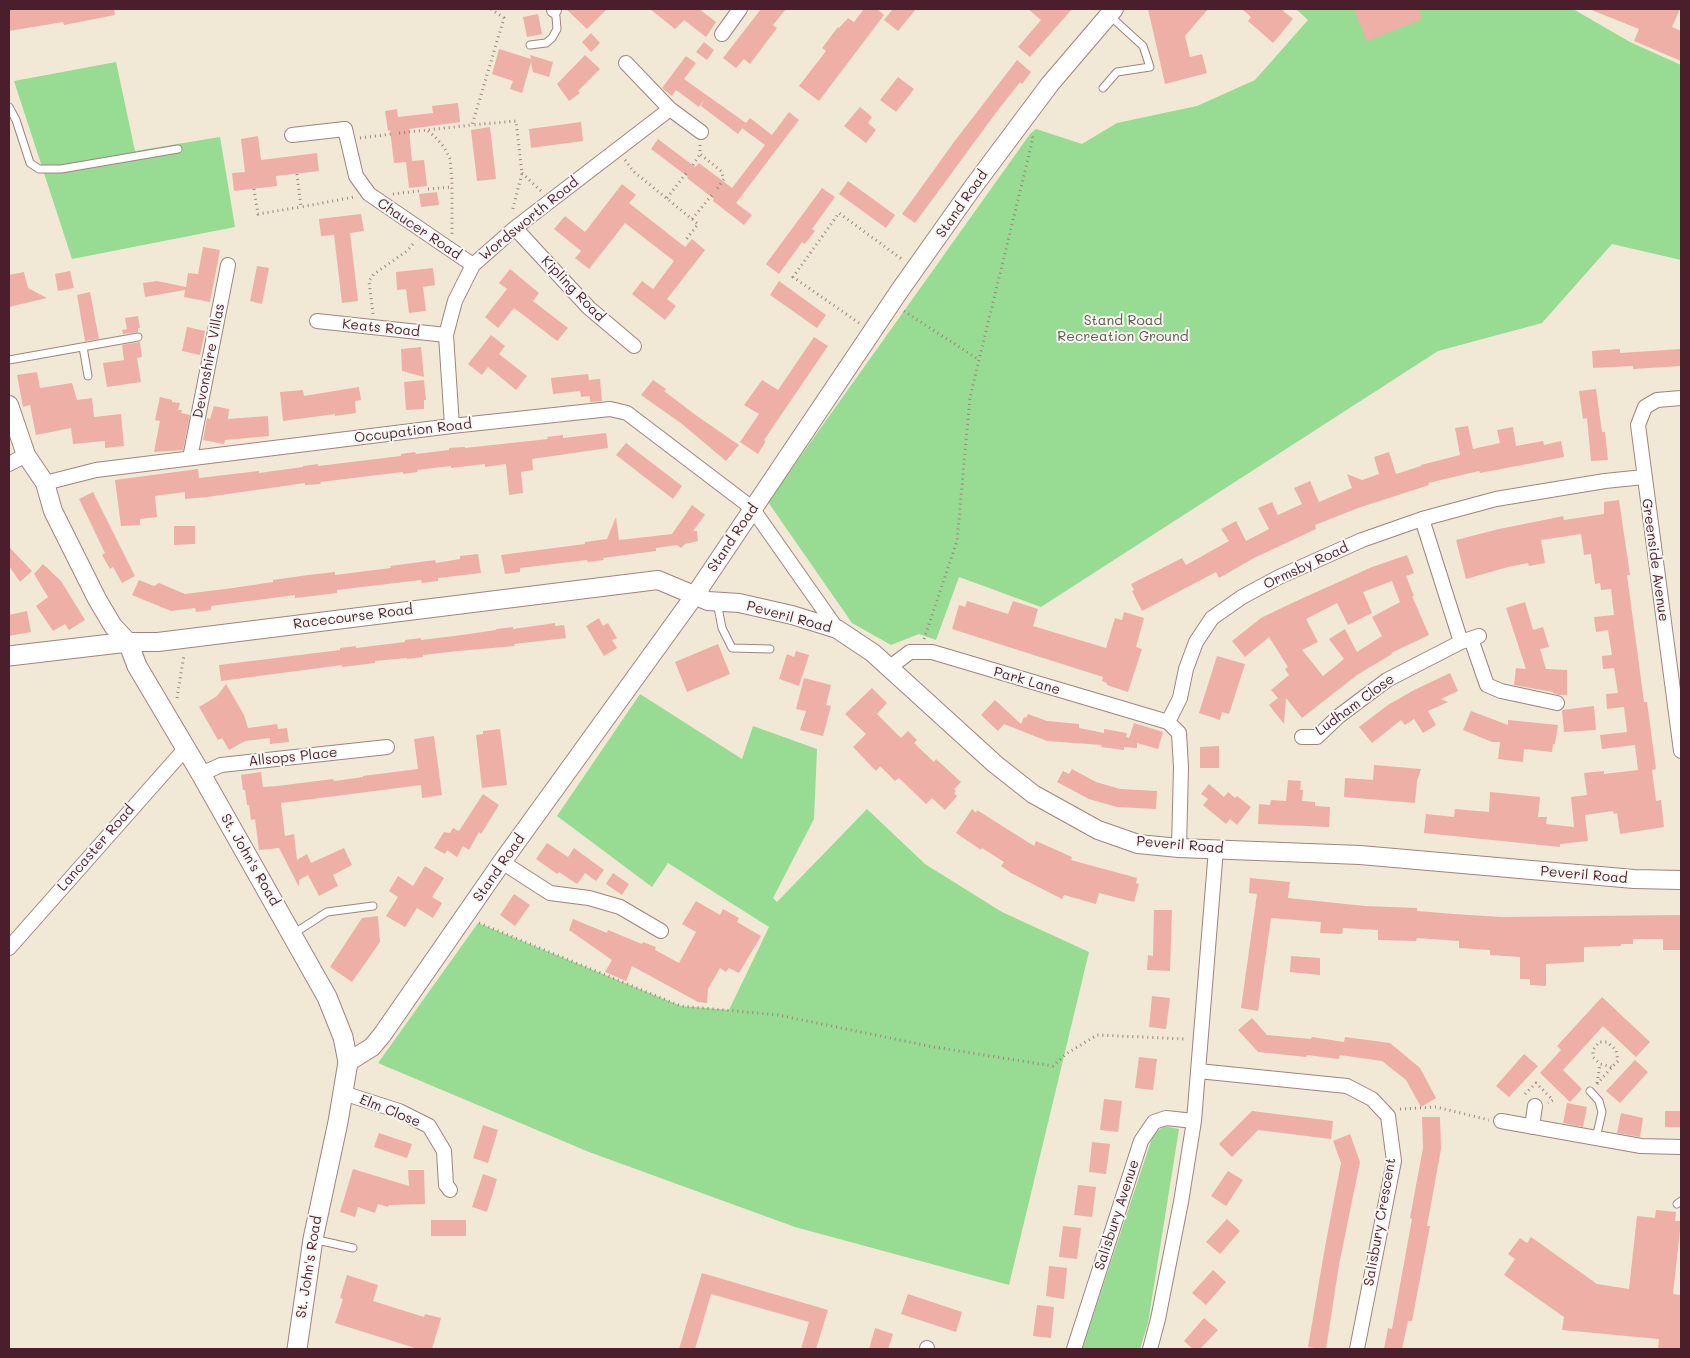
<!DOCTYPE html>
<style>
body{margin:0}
#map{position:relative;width:1690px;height:1358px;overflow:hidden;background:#f1e9d5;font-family:Mali,sans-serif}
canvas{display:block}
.frame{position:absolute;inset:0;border:10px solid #4a1f2b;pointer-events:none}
</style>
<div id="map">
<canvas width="1690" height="1358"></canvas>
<div class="frame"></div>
</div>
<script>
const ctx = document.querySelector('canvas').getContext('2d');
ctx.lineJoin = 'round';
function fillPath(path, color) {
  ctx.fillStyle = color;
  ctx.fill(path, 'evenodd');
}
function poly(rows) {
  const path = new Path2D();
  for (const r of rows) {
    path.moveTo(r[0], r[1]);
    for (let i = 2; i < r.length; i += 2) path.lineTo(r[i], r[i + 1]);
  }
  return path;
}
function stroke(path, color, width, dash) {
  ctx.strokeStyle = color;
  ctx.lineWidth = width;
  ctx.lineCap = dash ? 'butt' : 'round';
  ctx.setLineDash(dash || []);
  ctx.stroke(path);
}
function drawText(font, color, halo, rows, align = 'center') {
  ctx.font = font + ' Mali,sans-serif';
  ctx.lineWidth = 4;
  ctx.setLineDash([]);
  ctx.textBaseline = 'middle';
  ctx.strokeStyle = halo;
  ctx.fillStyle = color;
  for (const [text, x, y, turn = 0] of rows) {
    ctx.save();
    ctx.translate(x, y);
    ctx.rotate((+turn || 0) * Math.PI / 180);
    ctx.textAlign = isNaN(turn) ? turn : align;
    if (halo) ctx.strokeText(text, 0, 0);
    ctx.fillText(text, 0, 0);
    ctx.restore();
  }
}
fillPath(poly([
 [1296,9,1573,9,1630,42,1681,65,1681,260,1612,244,1542,323,1438,351,1041,607,959,577,936,640,919,634,891,645,852,623,768,502,1030,134,1036,129,1082,144,1117,123,1197,106,1255,80,1308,20],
 [116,62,135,151,220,137,235,227,72,259,14,81],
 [640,694,742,759,753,726,817,749,814,819,773,898,777,902,867,809,925,864,1002,912,1089,952,1009,1285,795,1227,589,1152,378,1063,478,923,681,1006,729,1010,769,927,668,863,652,887,557,816],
 [1164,1126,1179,1129,1148,1323,1140,1349,1082,1349,1153,1135]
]), '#98db93');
fillPath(poly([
 [9,9,114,9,115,15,64,25,63,22,9,31],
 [566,9,607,9,587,29],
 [650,9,699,9,716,22,706,37,684,20,675,29],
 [761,9,786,9,773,25,777,28,750,64,744,59,736,68,723,58],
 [864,9,877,9,884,15,819,101,799,86,826,51,822,48,838,27,839,28,848,18,854,22],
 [893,9,916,9,898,31,884,20],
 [1028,9,1072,9,1030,57,1018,47,1041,20],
 [1148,9,1208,9,1185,36,1190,57,1202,54,1207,73,1165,84],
 [1242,9,1281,9,1293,19,1273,43,1248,21,1251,17],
 [1354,9,1418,9,1422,19,1367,41],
 [1589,9,1680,9,1672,27,1681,31,1681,61,1634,41,1639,29],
 [538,14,542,34,527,37,523,17],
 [591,33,600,43,591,52,582,42],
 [704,42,714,50,707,60,696,52],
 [499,49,531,59,530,55,553,62,549,77,533,72,531,62,522,93,510,89,513,81,492,74],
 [585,55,600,69,578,91,580,93,569,101,557,84],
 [686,56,696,63,684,79,746,123,738,134,701,106,704,100,699,107,676,90,672,96,662,88],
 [1017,60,1031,72,1022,84,1020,82,995,114,915,223,902,214,954,142],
 [898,77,914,89,896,112,880,100],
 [458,103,460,122,409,129,412,161,424,160,427,186,409,188,406,162,394,163,390,130,388,131,385,111,397,109,398,117,433,113,432,106],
 [860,107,872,117,868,123,876,130,866,143,844,126],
 [789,112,799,120,736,203,752,215,744,225,713,201,714,199,687,178,688,177,651,149,658,139,695,167,699,163,732,188,765,145,742,128,750,118,772,135],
 [581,122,583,141,531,148,529,129],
 [490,127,496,179,477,181,471,130],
 [258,136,261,160,317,153,319,171,276,176,277,186,234,191,232,173,245,172,241,139],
 [848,181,895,215,886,228,839,194],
 [622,184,636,195,629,203,685,247,692,239,705,250,667,299,676,306,665,320,632,294,642,281,653,289,674,261,625,223,589,269,575,258,581,251,554,229,565,216,585,232],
 [822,188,835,197,812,229,815,231,805,244,802,242,779,274,766,264],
 [437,192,439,205,421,207,419,194],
 [361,214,364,231,350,233,358,301,342,303,334,235,321,236,319,219],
 [203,247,220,250,210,302,184,297,185,290,145,297,143,283,157,281,186,287,188,273,198,274],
 [257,266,269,268,262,304,250,301],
 [433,268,435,285,423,287,426,311,409,313,406,289,397,290,396,272],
 [510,269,539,293,533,301,568,328,557,341,514,308,498,328,485,317,507,289,499,283],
 [70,271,74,288,58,291,55,274],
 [24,272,28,288,47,298,9,307,9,275],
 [779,281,826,315,817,328,770,295],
 [90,292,99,339,85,341,77,295],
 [138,316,140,328,138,328,138,332,123,334,122,330,127,329,125,318],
 [187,327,205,331,200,355,182,351],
 [491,335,505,346,499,354,527,376,516,390,488,367,482,375,468,364],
 [814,337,828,346,764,440,766,441,758,454,740,442,759,414,744,405,762,380,778,390],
 [140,342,142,357,137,358,141,382,107,387,103,363,124,360,122,345],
 [421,347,424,377,402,371,401,349],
 [1620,349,1620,353,1681,349,1681,366,1633,369,1633,366,1593,368,1592,351],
 [37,372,40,388,72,383,77,400,92,398,94,417,121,414,124,446,105,448,105,441,73,444,71,428,36,435,30,405,23,407,17,375],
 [588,374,589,380,600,379,602,401,590,402,590,396,581,397,580,391,553,394,551,378],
 [424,380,426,400,424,400,424,409,406,410,404,382],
 [653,380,666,389,664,391,697,416,739,445,726,461,682,424,641,395],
 [359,387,361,400,355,401,356,413,335,416,335,414,283,421,280,392,303,390,304,396],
 [1596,389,1602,432,1605,432,1608,460,1591,461,1587,418,1583,419,1579,391],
 [160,397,172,400,172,402,180,403,178,410,182,410,181,413,190,415,183,450,154,452,160,421,155,420],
 [214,406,229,409,228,419,268,416,269,436,225,440,224,444,203,440,207,418,210,419],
 [1468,426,1473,449,1500,443,1497,430,1513,427,1516,446,1543,441,1544,445,1561,441,1564,457,1480,473,1479,471,1428,483,1429,485,1358,508,1315,525,1316,529,1254,558,1219,578,1216,572,1142,611,1132,591,1134,590,1131,584,1182,558,1186,565,1229,541,1221,529,1236,521,1246,541,1269,529,1258,508,1272,502,1278,515,1302,504,1294,488,1310,481,1319,502,1352,488,1347,474,1362,480,1379,474,1374,457,1389,452,1396,474,1421,466,1421,465,1460,455,1455,428],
 [606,433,608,448,532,459,533,470,521,472,523,493,509,495,506,464,485,467,485,464,451,468,451,466,417,470,418,472,403,474,403,472,320,482,321,484,305,485,305,483,207,497,185,499,185,492,155,496,157,517,140,519,140,525,121,526,115,480,198,469,199,478,259,471,259,473,303,467,303,466,318,464,318,466,401,456,401,454,415,452,416,454,449,450,449,448,465,447,465,448,548,439,547,437,563,435,563,438],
 [626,443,682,486,673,499,616,455],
 [93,492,135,576,122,583,113,567,110,569,102,555,105,553,79,499],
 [1619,500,1630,575,1627,575,1644,702,1647,702,1656,769,1652,770,1656,801,1661,800,1664,827,1620,834,1617,813,1614,814,1613,811,1585,815,1588,841,1560,844,1560,847,1424,833,1426,814,1454,817,1455,809,1489,812,1490,792,1540,797,1538,817,1547,817,1546,824,1574,827,1571,797,1587,795,1584,773,1604,771,1604,774,1638,770,1635,745,1602,749,1600,735,1627,732,1624,707,1607,709,1606,694,1618,693,1614,668,1603,669,1602,656,1612,655,1608,630,1596,632,1594,617,1614,615,1611,589,1601,590,1600,583,1595,584,1591,554,1584,555,1581,534,1541,540,1545,563,1529,566,1528,563,1508,567,1466,579,1456,540,1499,529,1549,519,1563,516,1564,520,1604,514,1604,502],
 [692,505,705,515,693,531,697,531,698,541,685,544,681,548,677,545,656,548,656,551,603,558,604,560,588,562,587,560,520,568,520,572,505,574,501,555,585,544,585,542,607,539,616,517,619,540,672,534],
 [174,526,195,526,195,544,174,545],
 [9,547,32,571,20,582,9,566],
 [478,554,481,573,438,578,438,581,422,583,421,580,337,590,337,593,321,595,295,598,295,595,211,606,211,610,196,612,195,608,171,611,132,595,139,580,154,586,159,583,185,594,233,588,273,582,273,580,308,575,335,572,335,575,391,568,390,566,435,560,436,563,460,559,460,556],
 [1407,555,1414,573,1406,576,1414,596,1412,596,1429,635,1391,653,1392,654,1357,675,1302,718,1286,698,1284,724,1269,705,1278,698,1271,690,1289,675,1285,669,1288,667,1269,637,1245,657,1232,641,1261,618,1292,603,1372,567],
 [1392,581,1400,602,1372,617,1382,636,1357,652,1345,629,1329,639,1344,659,1323,676,1302,650,1318,642,1306,619,1337,603,1348,625,1372,613,1363,592],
 [43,564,61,581,85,620,69,630,65,624,53,631,36,606,48,597,34,574],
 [967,601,1008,614,1013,601,1038,609,1033,626,1106,648,1115,618,1122,620,1124,612,1144,618,1136,647,1142,649,1128,692,1107,685,1107,683,1102,681,1103,677,952,629,959,605,965,607],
 [1525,602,1533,630,1543,627,1549,647,1540,649,1546,669,1567,670,1567,695,1559,695,1553,693,1553,692,1514,685,1516,668,1526,669,1506,608],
 [27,611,31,632,9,636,9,615],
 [599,618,603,626,608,623,617,638,612,640,617,648,604,656,586,626],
 [555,623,555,626,564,625,566,638,514,644,515,646,458,651,423,655,423,657,407,659,407,658,375,661,375,663,342,667,342,665,221,681,219,665,340,650,340,648,356,646,356,648,405,642,405,640,421,638,421,640,462,635,496,630,496,629,513,627,513,629],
 [718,644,730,674,687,692,675,662],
 [796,651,809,655,799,686,779,679,787,654,794,657],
 [1217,656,1245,664,1229,714,1222,712,1220,720,1199,713],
 [1450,673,1458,691,1441,699,1448,702,1428,711,1436,725,1423,733,1414,719,1405,725,1401,720,1372,743,1359,727,1388,705,1414,690],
 [804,678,831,685,826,705,831,706,823,736,800,730,806,711,796,709],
 [226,684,244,715,248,728,277,724,278,729,287,728,289,742,270,744,270,738,245,741,229,750,222,738,218,740,199,707,217,696],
 [872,688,887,703,877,714,901,738,908,731,917,740,914,743,934,762,936,759,961,782,954,789,956,791,954,793,957,796,945,810,932,798,926,804,899,778,895,781,880,766,876,771,853,747,866,734,845,714],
 [995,700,1021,724,1024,717,1026,718,1028,714,1047,721,1079,724,1079,728,1104,733,1104,729,1127,733,1126,737,1129,738,1134,723,1163,732,1158,749,1137,743,1137,748,1124,747,1124,750,1101,747,1102,745,1047,741,1004,724,998,731,981,715],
 [1594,706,1596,730,1564,732,1562,710],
 [1471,711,1508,725,1508,720,1558,725,1555,744,1553,744,1552,752,1524,749,1523,762,1498,759,1500,742,1492,742,1463,730],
 [500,729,507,785,482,788,476,735,483,734,483,731],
 [434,736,442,795,422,798,421,785,281,803,285,836,294,834,297,860,307,854,311,863,344,848,352,865,333,875,338,886,319,896,308,875,299,880,299,887,279,848,259,850,255,819,251,820,249,805,247,805,245,790,243,790,241,775,261,772,263,787,277,786,333,779,334,781,363,777,363,776,418,769,414,739],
 [1219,746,1219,768,1200,768,1200,747],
 [1374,765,1421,769,1417,781,1415,803,1344,797,1345,778,1373,780],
 [1072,769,1096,782,1120,789,1157,791,1156,809,1117,807,1089,799,1057,782,1063,771,1069,774],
 [1288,780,1301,781,1300,790,1303,790,1302,801,1315,802,1315,806,1330,807,1329,827,1258,824,1259,804,1270,805,1271,800,1286,801],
 [1209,784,1224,797,1228,792,1235,798,1237,796,1251,807,1237,825,1230,819,1226,824,1203,805,1208,799,1201,794],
 [483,794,499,805,481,834,479,832,469,850,463,846,457,857,447,850,445,854,434,848,444,832,450,833,453,828,459,831],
 [972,809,976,813,977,810,1034,846,1036,841,1072,857,1071,860,1137,878,1136,883,1139,884,1134,902,1099,893,1096,904,1064,895,1062,899,1011,873,1001,866,1004,862,982,848,981,850,956,833],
 [547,843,568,857,574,848,604,870,596,881,585,873,577,884,559,872,557,874,536,859],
 [425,866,444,878,432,897,442,903,433,918,417,908,405,927,386,916,398,897,389,891,398,876,413,886],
 [613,873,629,884,622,895,606,884],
 [1250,878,1290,882,1288,898,1365,906,1417,908,1417,911,1454,914,1501,917,1681,915,1681,950,1663,950,1663,939,1633,939,1633,944,1621,944,1621,946,1584,947,1584,962,1546,964,1546,986,1530,985,1530,979,1520,979,1520,957,1490,955,1490,950,1459,948,1459,941,1417,938,1416,941,1378,940,1378,930,1343,928,1342,934,1320,933,1321,922,1271,918,1258,1011,1241,1008,1257,894,1249,893],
 [514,894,530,905,515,926,500,915],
 [696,901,720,915,723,909,739,918,737,922,761,936,739,973,729,968,726,972,720,968,708,989,707,1003,698,1002,632,966,626,981,605,972,612,960,569,930,573,919,607,933,608,930,642,944,643,942,656,947,655,950,679,963,696,932,682,924],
 [1154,910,1172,910,1170,971,1147,970,1148,955,1153,956],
 [378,916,380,942,352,982,330,967,362,918],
 [1291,956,1320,958,1320,975,1290,972],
 [1152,996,1170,998,1166,1029,1149,1027],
 [1602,997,1650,1042,1636,1057,1603,1026,1563,1070,1582,1089,1570,1102,1540,1073,1561,1050,1557,1046],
 [1252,1018,1267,1035,1311,1039,1312,1037,1344,1042,1345,1037,1390,1043,1420,1068,1436,1098,1421,1107,1406,1080,1382,1061,1340,1055,1339,1059,1307,1055,1306,1057,1258,1052,1238,1030],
 [1524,1054,1538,1066,1509,1097,1496,1086],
 [1139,1057,1157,1059,1153,1090,1135,1088],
 [1635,1060,1648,1072,1620,1103,1606,1091],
 [1104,1099,1122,1101,1118,1132,1100,1130],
 [1567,1103,1587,1107,1583,1127,1563,1123],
 [1252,1111,1333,1121,1331,1139,1258,1130,1232,1157,1219,1144],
 [1665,1111,1681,1111,1681,1127,1665,1127],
 [1621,1113,1643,1118,1640,1137,1617,1133],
 [1422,1117,1440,1117,1441,1149,1427,1226,1430,1226,1412,1321,1408,1321,1402,1349,1384,1349,1388,1328,1392,1329,1412,1219,1410,1218,1423,1148],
 [483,1125,498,1130,488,1163,473,1158],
 [379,1133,412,1144,407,1158,374,1147],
 [1350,1134,1360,1162,1339,1265,1326,1349,1321,1349,1308,1347,1325,1247,1341,1163,1333,1141],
 [1092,1142,1110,1144,1106,1174,1089,1172],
 [353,1169,409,1186,408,1170,424,1170,425,1204,389,1205,388,1207,378,1204,375,1213,358,1207,355,1217,340,1212],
 [1228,1171,1243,1180,1226,1206,1211,1196],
 [483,1174,497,1179,487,1212,472,1207],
 [1078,1185,1096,1187,1092,1217,1074,1215],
 [1656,1210,1676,1212,1675,1221,1681,1221,1673,1294,1681,1295,1681,1349,1658,1349,1659,1339,1562,1330,1564,1317,1504,1275,1515,1259,1508,1254,1520,1238,1527,1243,1531,1237,1597,1284,1629,1289,1637,1216,1655,1218],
 [1227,1219,1240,1231,1220,1254,1206,1242],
 [431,1220,466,1220,466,1236,431,1236],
 [1063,1226,1081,1228,1077,1259,1059,1257],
 [1049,1266,1067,1268,1064,1299,1046,1296],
 [1213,1270,1226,1282,1206,1305,1192,1293],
 [702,1273,828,1310,816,1349,801,1349,809,1322,711,1294,695,1349,679,1349],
 [347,1275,378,1285,373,1301,424,1317,425,1314,441,1318,432,1349,418,1349,335,1323,343,1299,340,1298],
 [908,1294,962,1312,956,1332,901,1314],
 [1037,1305,1054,1307,1051,1338,1033,1336],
 [1204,1318,1218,1330,1200,1349,1193,1349,1184,1341],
 [875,1328,893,1334,888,1349,869,1349]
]), '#eeafa7');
const service = poly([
 [530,45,546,43,552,38,557,29,556,17,554,10],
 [1103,88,1117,72,1150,67,1143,46,1109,15],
 [9,107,16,120,30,163,39,169,61,169,178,149],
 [83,347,88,376],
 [9,360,138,337],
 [717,602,722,628,732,648,770,649],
 [293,934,327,912,373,906],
 [1590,1091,1599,1101,1602,1112,1596,1138],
 [1677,1204,1681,1201],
 [313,1239,353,1248]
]);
const minor = poly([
 [554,9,554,10],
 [722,34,740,9],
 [626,63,670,109],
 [292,135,345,129,356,176,369,194,473,265],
 [515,228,589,308,634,346],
 [317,321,446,335],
 [1681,398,1657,400,1645,407,1638,425,1681,751],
 [452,426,446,335,455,301,473,265,515,228,670,109,701,132],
 [190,458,228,265],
 [9,464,26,455],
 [45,483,96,470,452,426,610,409,627,413,752,508,837,629],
 [1422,519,1461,642],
 [1471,639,1487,685,1501,691,1557,703],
 [890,667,910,652,932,652,1168,722],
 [1302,737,1317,737,1339,716,1387,680,1461,642,1479,636],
 [201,774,221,765,387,747],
 [1179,848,1181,767,1179,733,1168,722,1180,698,1186,669,1196,642,1212,618,1242,597,1279,577,1362,540,1422,519,1496,499,1605,481,1644,477],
 [502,862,550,893,589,898,620,907,661,931],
 [9,948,185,749],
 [1198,1071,1347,1086,1372,1099,1388,1116,1394,1161,1357,1349],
 [343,1093,399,1111,429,1126,444,1151,446,1185,450,1190],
 [1501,1121,1641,1146,1681,1147],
 [1532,1127,1535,1106],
 [927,1349,927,1348],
 [1074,1349,1141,1141,1154,1122,1166,1118,1194,1121],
 [1150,1349,1158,1319,1181,1202,1194,1121,1216,849]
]);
const tertiary = poly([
 [9,405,26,455,45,483,53,511,97,599,113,626,128,642,158,642,658,580,708,601,739,603,792,615,837,629,873,653,995,764,1033,794,1098,830,1138,844,1179,848,1360,855,1634,879,1681,880],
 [348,1062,372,1047,382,1035,502,862,695,595,900,290,973,187,1050,84,1114,9]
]);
const secondary = poly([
 [9,656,128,642,137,666,201,774,327,997,343,1037,348,1062,338,1122,313,1239,297,1349]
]);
stroke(service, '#9e8480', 9);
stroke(minor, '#9e8480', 16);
stroke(tertiary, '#9e8480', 20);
stroke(secondary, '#9e8480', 21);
stroke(poly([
 [491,9,504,18,472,125,516,121,522,173,512,212],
 [428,131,434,136,444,147,450,159,452,180,452,234],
 [399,133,472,125],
 [360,138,391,134],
 [700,145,700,154,721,171,724,179,717,189],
 [625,160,633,171,698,224,685,241],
 [693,165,700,154],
 [522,173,541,191],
 [297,174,301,207,354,197],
 [254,189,258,214,301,207],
 [428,189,452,187],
 [393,194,419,191],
 [667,198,687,172],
 [692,219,712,195],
 [904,311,979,360],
 [373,314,369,281,374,274,407,251,415,242],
 [859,323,793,277,839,213,903,260],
 [924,639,957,541,970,397,1033,138,1031,134],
 [177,698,184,655],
 [479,923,681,1006,778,1015,934,1047,1053,1066,1066,1054,1097,1035,1186,1039],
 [1597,1083,1600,1064],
 [1597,1084,1612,1067,1618,1061,1616,1050,1607,1042,1599,1042,1593,1050,1593,1057,1600,1064,1612,1067],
 [1525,1094,1536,1083,1553,1100,1548,1103],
 [1400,1109,1436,1107,1489,1120]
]), '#9e8480', 3, [1, 4]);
stroke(service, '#fff', 7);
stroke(minor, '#fff', 14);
stroke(tertiary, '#fff', 18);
stroke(secondary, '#fff', 19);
drawText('14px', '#4a1f2b', '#f6f6f2', [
 ["Stand Road",962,204,-55],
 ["Wordsworth Road",529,219,-39],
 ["Chaucer Road",419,229,34],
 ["Kipling Road",573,289,46],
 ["Keats Road",381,328,6],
 ["Devonshire Villas",209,361,-79],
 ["Occupation Road",413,431,-7],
 ["Stand Road",733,538,-56],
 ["Greenside Avenue",1655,560,82],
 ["Ormsby Road",1306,566,-25],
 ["Racecourse Road",353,617,-7],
 ["Peveril Road",789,617,15],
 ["Park Lane",1027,681,16],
 ["Ludham Close",1355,705,-36],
 ["Allsops Place",293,757,-6],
 ["Peveril Road",1180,845,5],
 ["Lancaster Road",96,848,-49],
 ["St. John's Road",250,860,60],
 ["Stand Road",499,868,-55],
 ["Peveril Road",1584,875,5],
 ["Elm Close",390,1111,22],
 ["Salisbury Avenue",1117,1215,-72],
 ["Salisbury Crescent",1380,1222,-80],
 ["St. John's Road",309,1267,-81]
]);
drawText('14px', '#61574a', '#f6f6f2', [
 ["Stand Road",1123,321],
 ["Recreation Ground",1123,337]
]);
</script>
